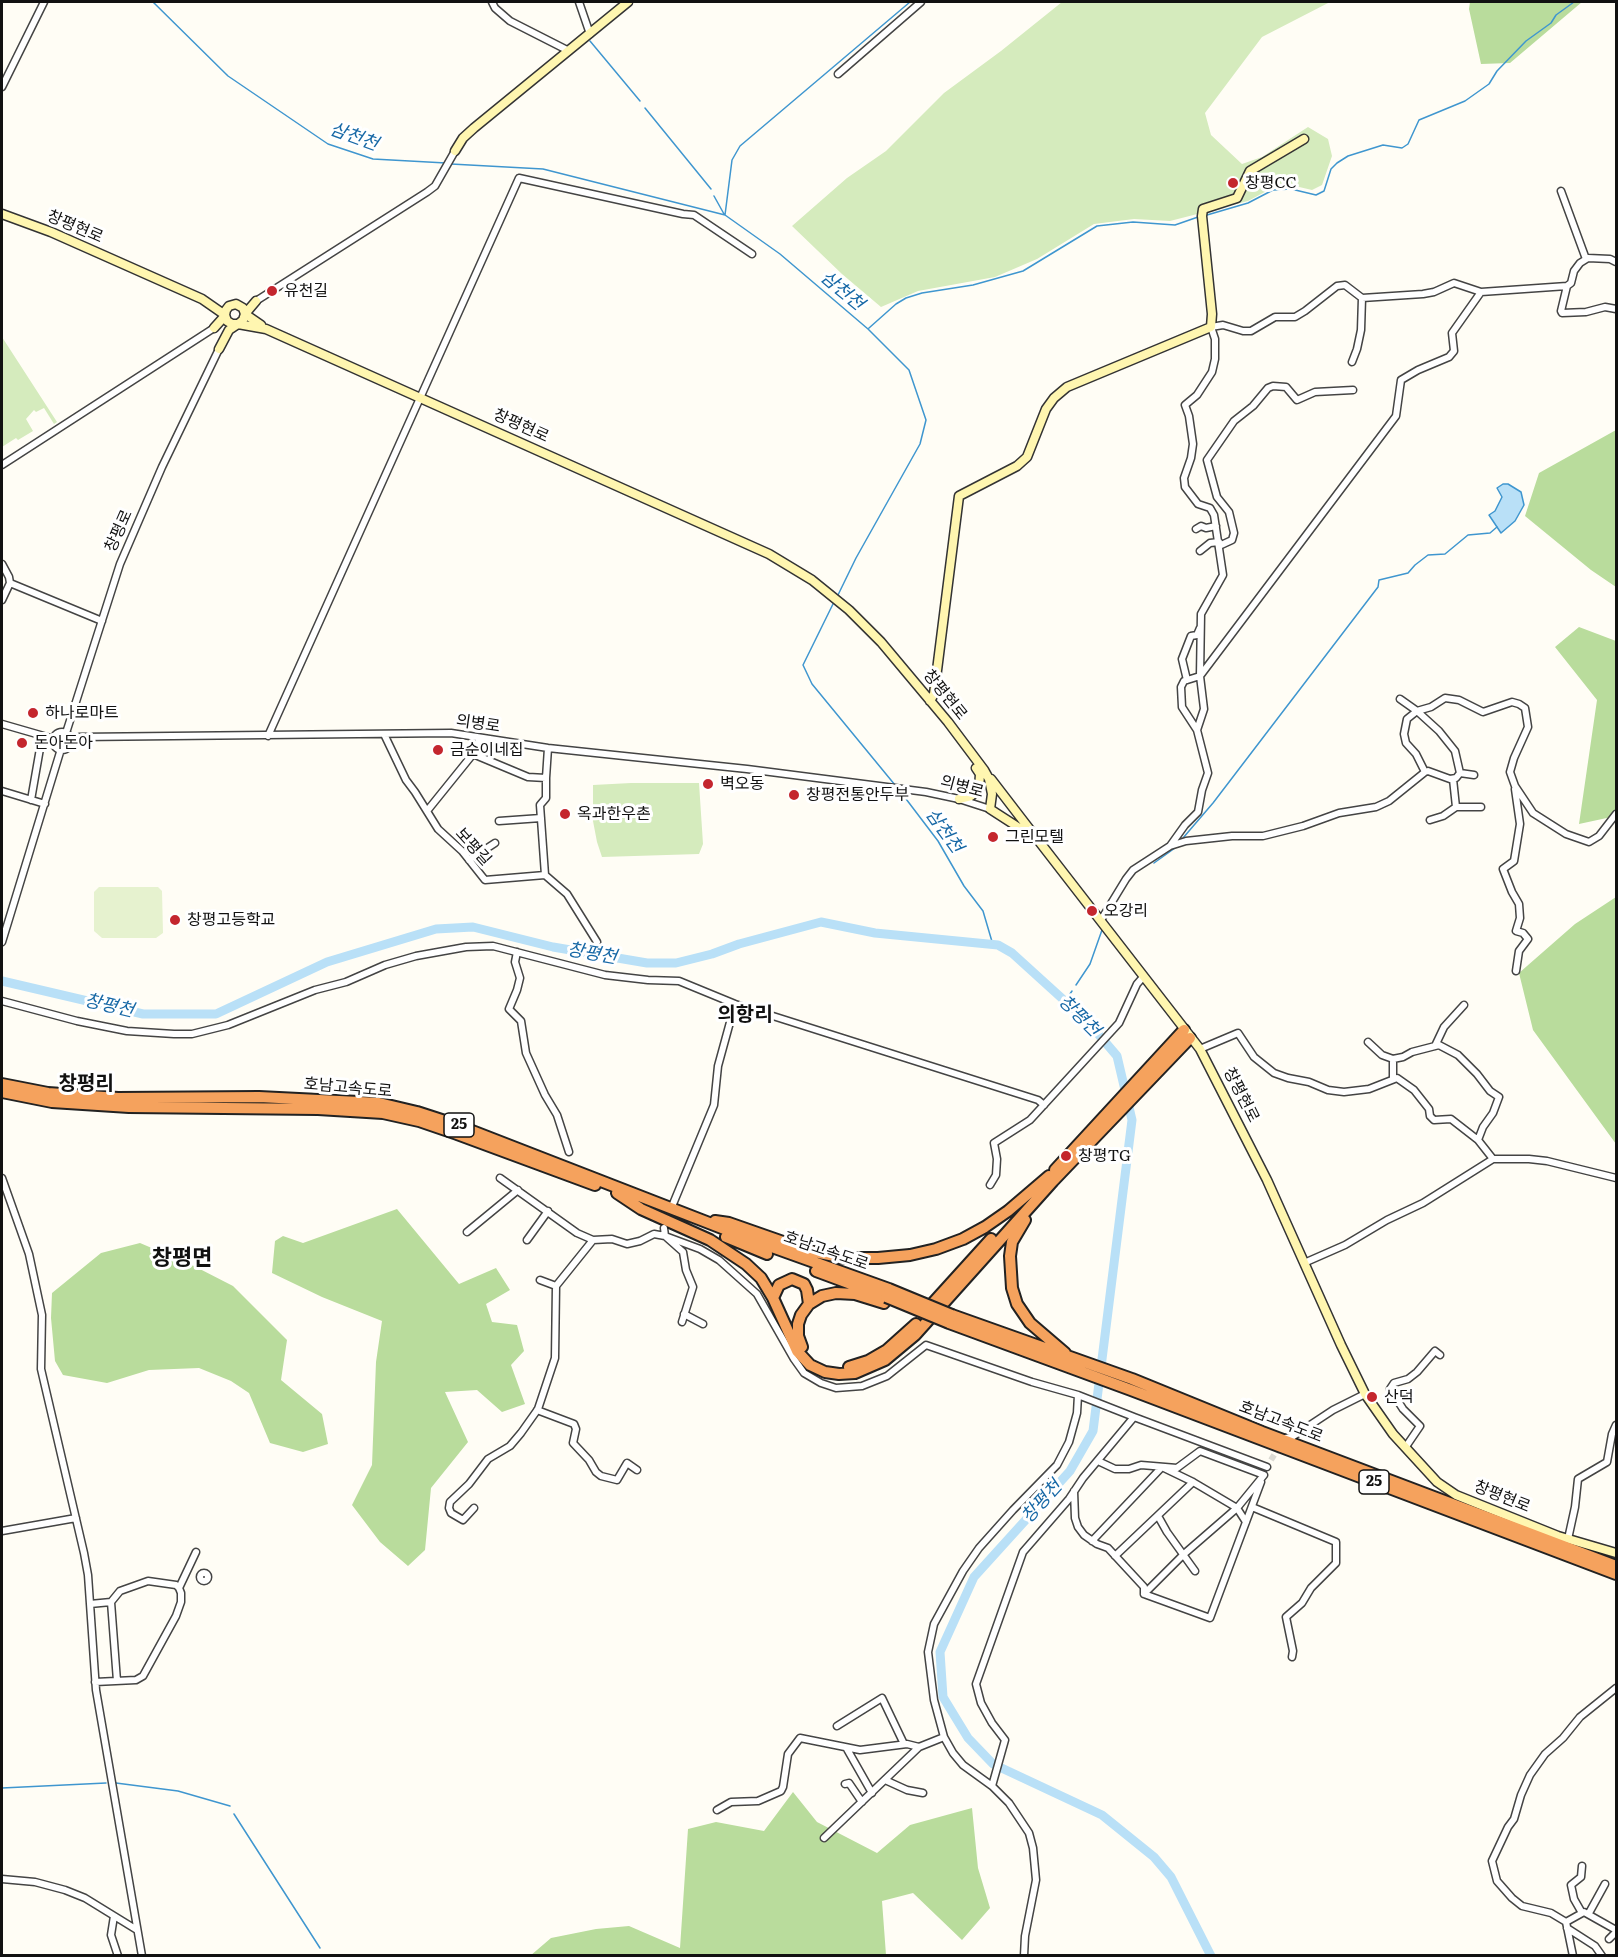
<!DOCTYPE html>
<meta charset="utf-8">
<style>
body{margin:0}
#map{position:relative;width:1618px;height:1957px;overflow:hidden;background:#fffdf5;font-family:Literata,serif}
canvas{display:block}
.frame{position:absolute;inset:0;border:3px solid #111;pointer-events:none}
</style>
<div id="map">
<canvas width="1618" height="1957"></canvas>
<div class="frame"></div>
</div>
<script>
const ctx = document.querySelector('canvas').getContext('2d');
ctx.lineJoin = 'round';
function fillPath(path, color) {
  ctx.fillStyle = color;
  ctx.fill(path, 'evenodd');
}
function poly(rows) {
  const path = new Path2D();
  for (const r of rows) {
    if (r.length === 3) {
      path.moveTo(r[0] + r[2], r[1]);
      path.arc(r[0], r[1], r[2], 0, 2 * Math.PI);
      continue;
    }
    path.moveTo(r[0], r[1]);
    for (let i = 2; i < r.length; i += 2) path.lineTo(r[i], r[i + 1]);
  }
  return path;
}
function stroke(path, color, width, dash) {
  ctx.strokeStyle = color;
  ctx.lineWidth = width;
  ctx.lineCap = dash ? 'butt' : 'round';
  ctx.setLineDash(dash || []);
  ctx.stroke(path);
}
function drawText(font, color, halo, rows, align = 'center') {
  ctx.font = font + ' Literata,"Noto Sans KR",serif';
  ctx.lineWidth = 6;
  ctx.setLineDash([]);
  ctx.textBaseline = 'middle';
  ctx.strokeStyle = halo;
  ctx.fillStyle = color;
  for (const [text, x, y, turn = 0] of rows) {
    ctx.save();
    ctx.translate(x, y);
    ctx.rotate((+turn || 0) * Math.PI / 180);
    ctx.textAlign = isNaN(turn) ? turn : align;
    if (halo) ctx.strokeText(text, 0, 0);
    ctx.fillText(text, 0, 0);
    ctx.restore();
  }
}
fillPath(poly([
 [1062,2,1330,2,1262,37,1205,113,1211,135,1242,164,1262,157,1308,127,1328,139,1332,156,1322,185,1312,190,1295,186,1274,187,1248,201,1170,221,1134,219,1094,224,1037,259,995,277,918,291,881,307,842,274,792,226,847,178,886,151,944,93,1001,51],
 [2,337,57,422,54,424,44,408,36,412,34,410,26,419,33,431,18,440,16,438,2,447],
 [631,783,699,783,703,844,699,854,602,857,597,842,593,821,593,785]
]), '#d5ebbd');
fillPath(poly([
 [1470,2,1582,2,1510,63,1481,64,1469,9],
 [1616,430,1616,587,1591,570,1525,516,1539,473],
 [1579,627,1616,641,1616,816,1579,824,1597,700,1555,647],
 [1616,897,1616,1144,1533,1030,1519,973,1575,924],
 [397,1209,459,1284,496,1268,510,1290,486,1304,492,1322,517,1325,524,1351,511,1365,525,1404,502,1412,477,1390,445,1392,468,1442,431,1488,425,1550,408,1566,380,1542,352,1505,372,1465,376,1362,382,1321,322,1297,272,1273,275,1241,283,1236,303,1243],
 [140,1243,194,1266,233,1286,287,1340,281,1380,322,1414,328,1444,303,1452,270,1443,249,1393,231,1381,199,1368,149,1370,107,1383,63,1375,55,1361,51,1318,52,1293,101,1253],
 [793,1792,817,1822,877,1853,910,1825,972,1808,978,1868,990,1908,962,1940,913,1893,882,1901,886,1955,530,1956,551,1938,596,1929,629,1926,680,1948,688,1829,716,1822,764,1831]
]), '#b9dc9c');
fillPath(poly([
 [99,887,158,887,162,891,163,933,156,938,102,938,94,931,94,892]
]), '#e6f2cf');
const water = poly([
 [1503,484,1508,484,1521,492,1524,505,1515,521,1501,533,1489,515,1495,511,1502,497,1497,488,1503,484]
]);
fillPath(water, '#b9e0f7');
stroke(water, '#3f96cf', 1.5);
stroke(poly([
 [153,2,228,76,328,144,373,159,446,163],
 [590,41,640,101],
 [645,108,711,189],
 [451,164,543,169,725,215,780,254,868,329,909,370,926,420,920,444,856,558,837,597],
 [714,196,724,214],
 [725,215,732,160,740,146,910,2],
 [1207,215,1248,203,1273,190,1291,189,1316,195,1324,191,1331,169,1337,163,1348,156,1383,145,1402,148,1408,144,1419,120,1465,101,1489,84,1497,71,1526,41,1551,23,1556,15,1574,2],
 [869,328,896,304,906,298,922,293,973,285,1023,271,1097,226,1133,222,1175,225,1198,217],
 [833,604,803,665,812,684,895,785],
 [900,791,938,841,964,886,983,911,993,945],
 [1183,838,1213,803,1378,587,1379,580,1408,573,1415,565,1428,555,1445,554,1468,535,1490,533,1497,527],
 [1154,863,1175,848],
 [1076,985,1090,964,1102,930],
 [1065,1001,1072,991],
 [116,1783,178,1791,230,1806],
 [2,1788,106,1783],
 [234,1814,320,1948],
 [324,1955,325,1956]
]), '#3f96cf', 1.5);
stroke(poly([
 [2,981,143,1014,216,1014,327,962,436,929,473,927,553,947,647,963,676,963,712,954,739,944,821,922,875,933,998,945,1012,953,1088,1022,1117,1056,1132,1120,1093,1431,1070,1471,974,1577,940,1652,943,1697,968,1738,993,1764,1102,1815,1154,1857,1171,1877,1211,1956]
]), '#b9e0f7', 9);
stroke(poly([
 [1271,1460,1281,1444]
]), '#dbdad3', 6, [6, 3]);
const street = poly([
 [492,2,495,8,510,21,569,51],
 [579,2,590,34],
 [838,74,921,2],
 [2,87,44,2],
 [1561,191,1586,259],
 [1616,262,1610,259,1588,258,1580,263,1574,271,1571,283,1567,286,1561,311,1562,313,1586,312,1605,307,1616,309],
 [256,301,427,192,435,186,455,151],
 [1352,362,1357,349,1361,330,1362,298],
 [2,465,214,328],
 [1196,529,1201,526,1206,528,1216,526],
 [1219,546,1232,540,1234,533,1229,512,1217,497,1207,460,1234,421,1253,406,1268,388,1273,386,1286,387,1297,400,1315,392,1353,390],
 [1200,551,1210,543,1219,542],
 [2,564,9,577,10,583,102,621],
 [2,600,10,583],
 [1187,680,1182,659,1191,636,1197,635,1200,628],
 [1400,699,1417,711,1439,731,1455,751,1460,773,1456,778,1450,779,1428,771,1425,772],
 [2,724,54,739],
 [1197,730,1182,707,1181,687,1184,681,1200,676,1396,416,1401,380,1418,370,1449,357,1454,351,1452,333,1481,292,1567,286],
 [62,741,9],
 [66,733,120,564,162,467,219,349],
 [384,734,406,780,415,792,438,829,462,851,485,880,545,875],
 [268,736,519,178,683,214,694,215,752,254],
 [71,741,79,737,451,733,548,748,747,769,926,792,959,799,990,809],
 [473,754,528,777,546,778,548,748],
 [1460,773,1474,775],
 [546,778,546,798,540,805,545,875,567,894,597,942],
 [1515,789,1520,824,1514,861,1503,869,1512,892,1519,904,1520,918,1516,931,1523,933,1528,939,1519,951,1516,971],
 [2,791,45,804],
 [31,800,42,737],
 [1456,807,1481,807],
 [427,811,473,754,480,738],
 [1430,820,1443,816,1456,807,1453,779],
 [499,821,541,818],
 [1170,846,1185,825,1198,812,1202,790,1208,773,1197,730,1204,709,1200,676,1201,614,1223,575,1214,515,1210,508,1198,504,1185,487,1184,478,1191,458,1193,444,1189,416,1185,405,1197,395,1212,372,1215,359,1215,339,1211,327,1223,325,1243,331,1251,331,1275,317,1295,317,1305,311,1337,286,1345,285,1362,298,1423,294,1434,292,1454,283,1481,292],
 [469,860,495,843],
 [1101,920,1126,879,1133,870,1170,846,1186,841,1232,836,1263,836,1303,826,1339,813,1376,807,1389,801,1425,772,1416,754,1406,743,1404,734,1407,719,1417,711,1431,707,1445,698,1459,700,1483,712,1512,702,1519,704,1525,708,1528,727,1514,758,1510,772,1515,786,1533,813,1566,834,1589,842,1599,836,1616,814],
 [2,942,61,749],
 [517,952,515,962,520,978,517,990,509,1009,521,1021,526,1053,545,1095,557,1115,569,1152],
 [2,1001,77,1021,127,1031,174,1034,192,1034,228,1025,315,990,346,982,385,965,416,956,466,947,493,946,605,975,648,980,679,981,735,1004,1038,1100,1044,1105],
 [1368,1042,1382,1055,1393,1059,1403,1057,1412,1052,1439,1045,1458,1055,1477,1074,1490,1091,1499,1097,1493,1113,1483,1127,1478,1140],
 [1435,1046,1444,1027,1464,1005],
 [1200,1049,1238,1033,1254,1057,1274,1073,1288,1078,1309,1082,1328,1090,1344,1092,1369,1089,1397,1078,1414,1090,1429,1109,1430,1116,1434,1120,1451,1119,1478,1140,1493,1159],
 [1393,1078,1393,1059],
 [2,1178,29,1254,42,1315,41,1369,84,1553,88,1575,96,1690,142,1956],
 [500,1178,577,1233,593,1240,612,1239,627,1244,640,1241,654,1234,665,1236,700,1249,719,1260,757,1294,794,1359,804,1373,821,1383,836,1388,862,1386,887,1376,926,1345,1032,1382,1078,1395,1134,1417],
 [990,1185,996,1175,997,1159,994,1143,1030,1120,1119,1023,1137,984,1144,976],
 [673,1204,714,1105,718,1066,735,1004],
 [664,1228,665,1236,683,1252,686,1270,693,1287,682,1322],
 [467,1232,518,1190],
 [527,1240,548,1211],
 [1304,1263,1345,1245,1387,1220,1423,1203,1493,1159,1529,1159,1547,1161,1616,1178],
 [540,1280,556,1286,593,1240],
 [684,1314,703,1324],
 [537,1410,574,1424,576,1429,573,1443,589,1460,596,1472,601,1476,617,1480,627,1463,637,1470],
 [1285,1438,1292,1437,1333,1410,1365,1394],
 [1405,1448,1420,1426,1403,1409,1390,1389,1394,1383,1408,1379,1417,1372,1435,1351,1440,1355],
 [1098,1461,1115,1469,1129,1469,1141,1465,1177,1468,1200,1451,1264,1475,1237,1508,1184,1554,1144,1594],
 [1074,1491,1075,1518,1078,1527,1084,1535,1097,1544,1108,1548,1144,1587,1144,1594],
 [1252,1507,1336,1542,1336,1563,1311,1588,1302,1603,1286,1617,1293,1651,1292,1657],
 [474,1508,463,1520,451,1513,449,1508,450,1502,469,1484,488,1459,510,1446,521,1433,538,1409,555,1358,556,1286],
 [1158,1516,1167,1532,1195,1571],
 [2,1531,76,1518],
 [1568,1539,1575,1507,1578,1479,1607,1462,1612,1434,1616,1425],
 [1092,1541,1162,1467,1193,1482,1237,1508,1246,1522],
 [1115,1556,1193,1482],
 [204,1577,4],
 [179,1588,196,1552],
 [1144,1594,1210,1618,1261,1482],
 [90,1604,111,1602,117,1681],
 [95,1682,136,1680,143,1676,176,1616,181,1602,181,1593,179,1588,176,1585,148,1581,120,1591,111,1602],
 [837,1726,882,1698,904,1744],
 [847,1749,872,1793],
 [885,1780,907,1790,923,1793],
 [845,1784,849,1783,862,1802],
 [992,1786,1005,1740,992,1723,981,1703,976,1684,1023,1552,1069,1499,1083,1478,1134,1417,1267,1467],
 [717,1810,731,1802,758,1801,781,1791,783,1787,788,1754,800,1738,860,1750,907,1744,919,1747],
 [824,1838,919,1747,944,1737],
 [2,1879,35,1882,65,1890,85,1898,137,1930],
 [1582,1913,1574,1899,1571,1885,1581,1877,1582,1866],
 [1589,1913,1605,1884],
 [114,1916,111,1935,118,1956],
 [1566,1922,1584,1912,1616,1930],
 [1567,1928,1595,1946,1602,1956],
 [1609,1939,1616,1932],
 [1024,1956,1025,1936,1036,1880,1033,1848,1029,1833,1009,1803,992,1786,963,1765,953,1753,944,1737,934,1700,928,1652,934,1624,963,1571,979,1548,1013,1510,1057,1465,1069,1442,1077,1413,1078,1395],
 [1573,1956,1566,1922,1551,1913,1522,1906,1512,1898,1497,1881,1492,1861,1508,1827,1514,1819,1521,1795,1530,1775,1545,1754,1563,1738,1580,1717,1616,1688]
]);
const secondary = poly([
 [455,151,463,138,474,128,628,2],
 [2,214,51,232,202,299,225,315,227,321,232,324,238,324,243,320,245,314,243,308,236,304,229,306,226,310,225,315,223,318,214,328],
 [256,301,245,314,261,325],
 [219,349,229,330,238,324,266,329,769,554,812,580,849,610,881,642,948,722,984,770,989,779,992,794,990,809,1038,840,1200,1049,1267,1180,1341,1345,1365,1394,1393,1434,1437,1482,1456,1495,1558,1536,1616,1553],
 [930,701,934,694,959,496,1017,466,1027,457,1046,409,1054,398,1067,387,1211,327,1212,314,1202,216,1203,209,1237,198,1250,171,1304,139],
 [991,779,1034,835],
 [959,799,971,796,979,789,980,774,976,768]
]);
const highway = poly([
 [2,1084,48,1093,118,1098,259,1097,379,1103,417,1112,454,1124,758,1242,889,1289],
 [2,1092,52,1102,129,1107,318,1109,383,1113,419,1121,457,1134,595,1185],
 [1055,1170,1184,1030],
 [617,1193,641,1209,710,1240,746,1264,761,1278,773,1298,797,1351,810,1365,825,1372,839,1374,855,1373,885,1360,915,1335,1053,1181,1190,1038],
 [1025,1220,1012,1242,1010,1256,1012,1288,1017,1304,1030,1323,1065,1353],
 [715,1221,729,1223,809,1251,845,1258,878,1258,910,1255,936,1249,963,1239,985,1227,1008,1211,1049,1176],
 [726,1237,767,1254],
 [816,1271,886,1297],
 [773,1298,779,1285,792,1279,804,1284,807,1290,809,1304],
 [933,1303,991,1239],
 [952,1315,1132,1379,1262,1432,1616,1566],
 [949,1323,1131,1390,1616,1574],
 [802,1347,798,1336,798,1324,801,1315,809,1304,822,1296,836,1293,855,1294,884,1303],
 [849,1367,868,1361,887,1350,916,1324]
]);
stroke(street, '#444', 9);
stroke(secondary, '#333', 11);
stroke(highway, '#222', 14);
stroke(street, '#fff', 6);
stroke(secondary, '#fff6b0', 8);
stroke(highway, '#f5a25d', 10);
const highwayBridge = poly([
 [889,1289,952,1315],
 [886,1297,949,1323]
]);
stroke(highwayBridge, '#222', 14, []);
stroke(highwayBridge, '#f5a25d', 10);
for (const [x, y, r, color] of [
 [1233,183,6,"#c4262e"],
 [272,291,6,"#c4262e"],
 [33,713,6,"#c4262e"],
 [22,743,6,"#c4262e"],
 [438,750,6,"#c4262e"],
 [708,784,6,"#c4262e"],
 [794,795,6,"#c4262e"],
 [565,814,6,"#c4262e"],
 [993,837,6,"#c4262e"],
 [1092,911,6,"#c4262e"],
 [175,920,6,"#c4262e"],
 [1066,1156,6,"#c4262e"],
 [1372,1397,6,"#c4262e"]
]) {
  const dot = new Path2D();
  dot.arc(x, y, r, 0, 2 * Math.PI);
  ctx.fillStyle = color;
  ctx.fill(dot);
  stroke(dot, '#fff', 2);
}
for (const [x, y, w] of [
 [459,1125,30],
 [1374,1482,30]
]) {
  const box = new Path2D();
  box.roundRect(x - w / 2, y - 12, w, 24, 4.5);
  ctx.fillStyle = '#fff';
  ctx.fill(box);
  stroke(box, '#111', 1.5);
}
drawText('bold 15px', '#111', null, [
 ["25",459,1125],
 ["25",1374,1482]
]);
drawText('16px', '#111', '#fff', [
 ["창평CC",1245,183],
 ["유천길",284,291],
 ["하나로마트",45,713],
 ["돈아돈아",34,743],
 ["금순이네집",450,750],
 ["벽오동",720,784],
 ["창평전통안두부",806,795],
 ["옥과한우촌",577,814],
 ["그린모텔",1005,837],
 ["오강리",1104,911],
 ["창평고등학교",187,920],
 ["창평TG",1078,1156],
 ["산덕",1384,1397]
], 'left');
drawText('16px', '#111', '#fff', [
 ["창평현로",75,227,23],
 ["창평현로",521,426,24],
 ["창평로",119,531,-66],
 ["창평현로",945,695,51],
 ["의병로",478,724,8],
 ["의병로",962,787,15],
 ["보평길",473,847,48],
 ["호남고속도로",348,1088,5],
 ["창평현로",1241,1095,63],
 ["호남고속도로",826,1251,19],
 ["호남고속도로",1281,1422,21],
 ["창평현로",1502,1497,22]
]);
drawText('italic 18px', '#1768a6', '#fff', [
 ["삼천천",354,137,20],
 ["삼천천",842,291,40],
 ["삼천천",944,831,54],
 ["창평천",592,954,10],
 ["창평천",109,1006,13],
 ["창평천",1079,1016,45],
 ["창평천",1042,1502,-48]
]);
drawText('bold 20px', '#111', '#fff', [
 ["의항리",745,1015],
 ["창평리",86,1084]
]);
drawText('bold 22px', '#111', '#fff', [
 ["창평면",182,1259]
]);
</script>
